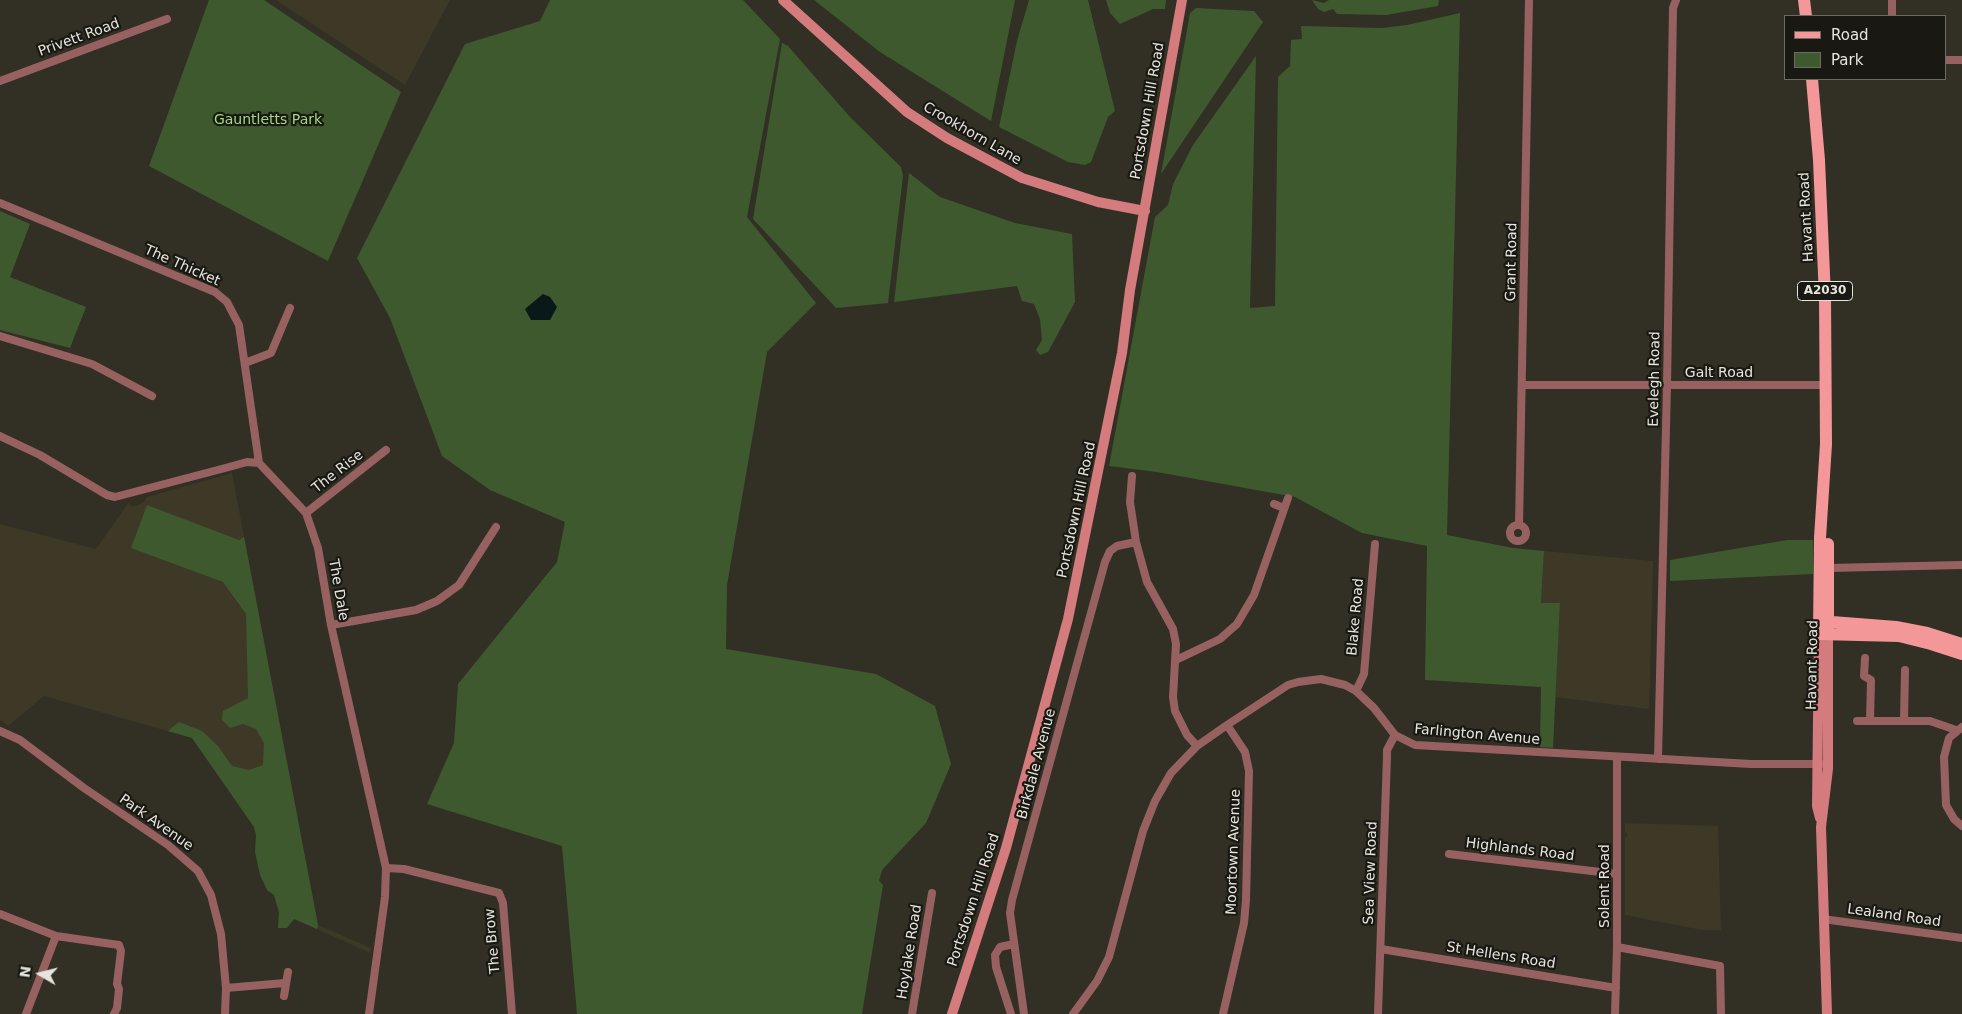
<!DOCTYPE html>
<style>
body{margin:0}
#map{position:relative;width:1962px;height:1014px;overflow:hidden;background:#323024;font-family:"DejaVu Sans",sans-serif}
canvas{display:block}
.legend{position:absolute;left:1784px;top:15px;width:162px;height:65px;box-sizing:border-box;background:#191812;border:1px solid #6b6a63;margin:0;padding:6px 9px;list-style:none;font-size:15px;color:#e6e5dd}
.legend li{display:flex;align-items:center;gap:10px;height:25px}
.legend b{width:25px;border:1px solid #6b6a63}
.north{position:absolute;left:15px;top:949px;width:50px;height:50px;-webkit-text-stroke:4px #191812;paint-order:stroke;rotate:278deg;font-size:14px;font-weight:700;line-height:20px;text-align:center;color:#e6e5dd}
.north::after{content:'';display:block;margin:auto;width:18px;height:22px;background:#e6e5dd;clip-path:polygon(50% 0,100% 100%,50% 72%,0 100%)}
</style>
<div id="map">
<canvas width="1962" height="1014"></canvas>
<ul class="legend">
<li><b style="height:6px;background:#f39799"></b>Road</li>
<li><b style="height:14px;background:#3e592e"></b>Park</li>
</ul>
<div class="north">N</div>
</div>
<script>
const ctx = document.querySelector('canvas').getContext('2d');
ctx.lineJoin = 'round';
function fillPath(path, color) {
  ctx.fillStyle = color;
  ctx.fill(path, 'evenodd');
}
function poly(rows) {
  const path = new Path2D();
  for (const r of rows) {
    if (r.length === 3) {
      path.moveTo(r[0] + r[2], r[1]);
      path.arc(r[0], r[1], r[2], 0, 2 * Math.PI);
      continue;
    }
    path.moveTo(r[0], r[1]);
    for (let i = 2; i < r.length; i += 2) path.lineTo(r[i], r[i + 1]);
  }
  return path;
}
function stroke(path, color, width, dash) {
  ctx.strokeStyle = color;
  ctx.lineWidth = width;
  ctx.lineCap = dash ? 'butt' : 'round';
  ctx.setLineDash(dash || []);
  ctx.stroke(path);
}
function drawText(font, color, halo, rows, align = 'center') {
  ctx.font = font + ' "DejaVu Sans",sans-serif';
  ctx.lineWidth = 4.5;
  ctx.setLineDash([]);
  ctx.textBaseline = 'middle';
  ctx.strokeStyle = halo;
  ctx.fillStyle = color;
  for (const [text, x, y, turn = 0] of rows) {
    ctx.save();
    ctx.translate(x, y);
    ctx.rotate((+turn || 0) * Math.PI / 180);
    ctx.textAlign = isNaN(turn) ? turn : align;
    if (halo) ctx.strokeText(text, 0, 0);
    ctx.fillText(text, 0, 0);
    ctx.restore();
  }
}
fillPath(poly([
 [276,0,450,0,405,85],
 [232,473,318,925,371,948,370,953,279,912,254,827,192,738,44,696,8,726,0,720,0,524,96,549,129,502,132,507,143,503,147,497],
 [1544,551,1653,561,1649,709,1555,697,1560,604,1541,603],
 [1625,823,1718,826,1721,930,1702,930,1625,915,1625,838,1628,835,1625,831]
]), '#3d3926');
fillPath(poly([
 [209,0,264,0,401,92,328,261,149,166],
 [550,0,743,0,780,39,747,217,816,303,767,352,727,585,726,649,876,674,935,706,951,764,926,823,882,870,879,881,883,885,862,1014,577,1014,562,846,427,804,454,743,458,684,557,562,565,522,490,490,442,456,390,318,357,258,465,44,540,21],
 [814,0,1015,0,991,121,880,52],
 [1029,0,1088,0,1115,111,1108,117,1091,162,1085,165,1068,162,999,127,1017,41],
 [1106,0,1166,0,1165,9,1153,9,1120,24,1110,13],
 [1312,0,1324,3,1329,0,1439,0,1438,6,1386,15,1337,14,1333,9,1324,12,1318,9],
 [1196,8,1254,11,1263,22,1161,174,1190,13],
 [1460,13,1447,535,1513,548,1544,551,1541,603,1560,603,1553,748,1540,747,1541,687,1425,680,1427,546,1362,533,1295,497,1157,472,1109,466,1155,217,1168,205,1173,184,1193,145,1256,56,1250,308,1275,306,1278,77,1290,66,1291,40,1302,39,1301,26,1382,28,1407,25],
 [782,43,788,46,850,117,901,167,903,176,888,303,836,308,753,219],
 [909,173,940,197,1015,223,1072,234,1075,302,1048,352,1040,355,1036,350,1042,340,1040,319,1034,304,1022,301,1017,286,894,302],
 [0,211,30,224,10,277,86,307,70,348,0,330],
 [147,505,239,540,244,537,318,925,317,929,294,919,287,928,278,928,279,912,274,895,267,890,260,875,255,852,256,835,254,827,192,738,168,731,179,722,202,731,218,746,232,766,249,770,263,765,264,743,256,729,243,724,230,728,222,720,223,711,248,698,246,614,223,582,131,548],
 [1787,540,1813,540,1813,574,1670,581,1670,560]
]), '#3e592e');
fillPath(poly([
 [543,294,550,297,557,307,550,320,531,320,525,309]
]), '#091818');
stroke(poly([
 [1892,16,1892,0],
 [1946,60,1962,60],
 [0,81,167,19],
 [0,203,215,292,227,302,239,325,259,463],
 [0,336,92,364,152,396],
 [245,363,271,353,290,308],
 [1522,385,1826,385],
 [0,436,40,455,107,495,115,497,229,467,247,462,259,463,306,513,318,548,331,625,386,868,385,897,369,1014],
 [1132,476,1130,502,1136,542,1147,582,1173,629,1176,644,1173,697,1175,711,1187,735,1197,746],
 [1274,504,1284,508],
 [306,513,386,450],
 [1519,525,1529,0],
 [1518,533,8],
 [1829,568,1962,565],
 [331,625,416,610,437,601,459,585,496,527],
 [1865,658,1864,676,1871,680,1870,721],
 [1176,660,1220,639,1237,624,1254,595,1288,498],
 [1356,691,1364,674,1375,544],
 [1857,721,1930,721,1956,730],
 [1904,721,1905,670],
 [1962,727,1949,738,1944,757,1946,805,1954,819,1962,826],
 [0,731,20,740,84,788,168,845,198,871,211,895,221,934,226,988,225,1014],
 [1658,759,1667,386,1673,8,1676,0],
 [1449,854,1617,874],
 [386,868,404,869,499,893,503,903,512,1014],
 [0,914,56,936,119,945,121,951,117,984,119,989,117,1008,114,1014],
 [1823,919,1962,938],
 [1617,947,1720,966,1721,1014],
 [1381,949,1616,988],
 [226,988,285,983],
 [284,996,288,972],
 [26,1014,56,936],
 [912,1014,932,893],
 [1011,1014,996,967,995,955,1000,947,1014,944],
 [1024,1014,1010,913,1012,900,1105,562,1110,551,1117,546,1136,542],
 [1073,1014,1097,981,1109,957,1143,831,1155,801,1171,773,1197,746,1227,725,1288,685,1298,682,1321,679,1345,685,1356,691,1374,708,1395,735,1415,745,1751,764,1821,764],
 [1223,1014,1244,923,1246,900,1249,771,1245,752,1227,725],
 [1378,1014,1387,757,1387,750,1395,735],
 [1615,1014,1617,947,1617,757]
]), '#986161', 8);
stroke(poly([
 [783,0,907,112,947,138,1022,178,1098,202,1145,211],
 [1819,634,1817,806,1820,818],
 [952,1014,1006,848,1068,619,1122,353,1130,290,1182,0],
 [1827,1014,1821,827,1828,769,1828,634]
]), '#d37b7d', 10);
stroke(poly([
 [1804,0,1806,16],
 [1812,79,1819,160,1825,297,1826,444,1820,538,1819,634,1899,636,1931,644,1962,654],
 [1828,544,1828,629],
 [1819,621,1896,627,1927,633,1962,644]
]), '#f39799', 12);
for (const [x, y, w] of [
 [1825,291,55]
]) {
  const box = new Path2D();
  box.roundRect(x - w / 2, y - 9.5, w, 19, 4);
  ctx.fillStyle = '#191812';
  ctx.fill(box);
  stroke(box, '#e6e5dd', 1);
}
drawText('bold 12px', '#e6e5dd', null, [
 ["A2030",1825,291]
]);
drawText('14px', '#e6e5dd', '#191812', [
 ["Privett Road",79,38,-20],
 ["Portsdown Hill Road",1148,111,-80],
 ["Crookhorn Lane",972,134,30],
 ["Havant Road",1807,217,-93],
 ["Grant Road",1512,262,-89],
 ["The Thicket",182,266,24],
 ["Galt Road",1719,373],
 ["Evelegh Road",1655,379,-89],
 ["The Rise",338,472,-38],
 ["Portsdown Hill Road",1077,510,-78],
 ["The Dale",338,590,80],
 ["Blake Road",1356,617,-85],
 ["Havant Road",1813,665,-89],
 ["Farlington Avenue",1477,735,5],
 ["Birkdale Avenue",1037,764,-75],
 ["Park Avenue",156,823,35],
 ["Highlands Road",1520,850,7],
 ["Moortown Avenue",1234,852,-88],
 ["Sea View Road",1371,873,-88],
 ["Solent Road",1605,886,-90],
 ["Portsdown Hill Road",974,900,-72],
 ["Lealand Road",1894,916,8],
 ["The Brow",493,941,-95],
 ["Hoylake Road",910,952,-81],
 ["St Hellens Road",1501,956,9]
]);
drawText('14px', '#a1d980', '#191812', [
 ["Gauntletts Park",268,120]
]);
</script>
